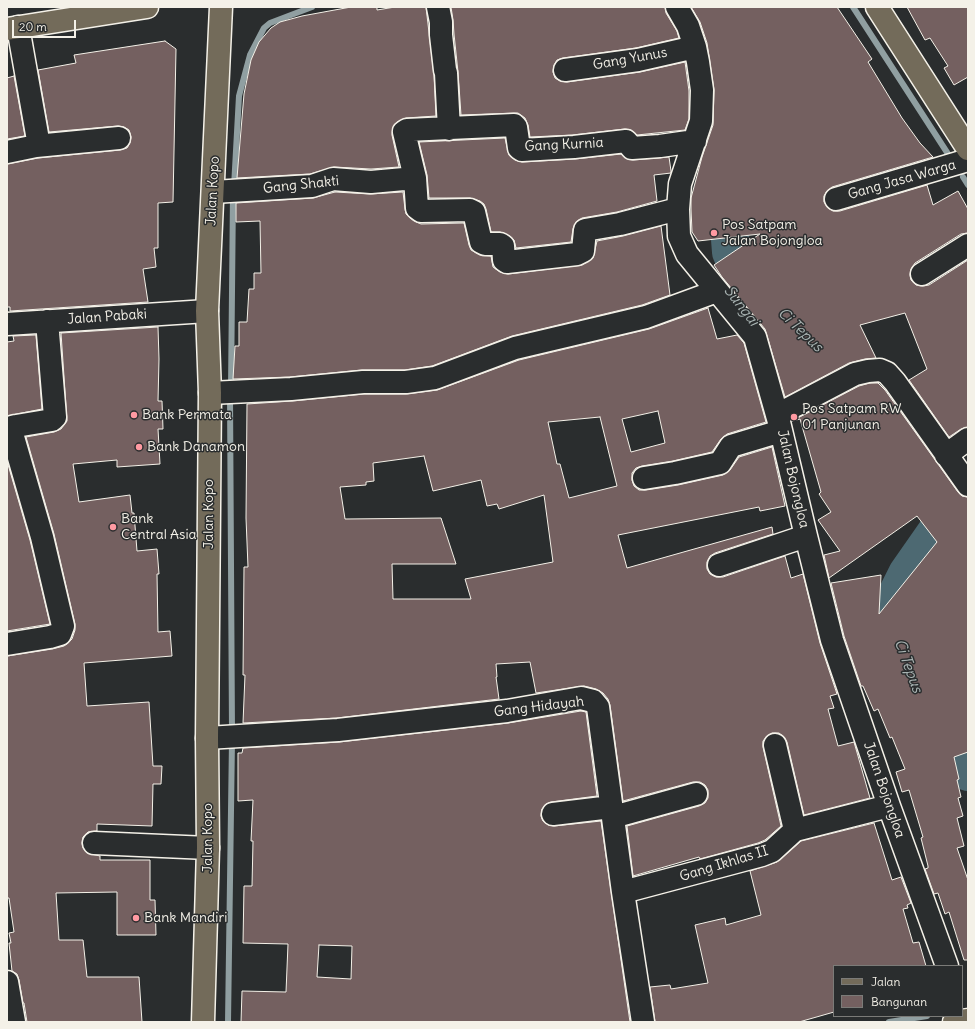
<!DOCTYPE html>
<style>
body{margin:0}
#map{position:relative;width:975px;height:1029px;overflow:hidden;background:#2a2d2e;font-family:Delius,sans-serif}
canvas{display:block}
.frame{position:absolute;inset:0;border:8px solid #f4f1e8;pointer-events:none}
.legend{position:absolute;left:833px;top:965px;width:130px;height:52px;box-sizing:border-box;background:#2a2d2e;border:1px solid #7b7b78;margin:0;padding:5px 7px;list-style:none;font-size:12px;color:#f4f1e8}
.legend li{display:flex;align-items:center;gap:8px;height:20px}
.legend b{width:20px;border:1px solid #7b7b78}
.scale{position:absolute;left:12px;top:20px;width:64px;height:18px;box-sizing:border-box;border:2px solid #f4f1e8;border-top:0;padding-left:5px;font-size:12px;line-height:14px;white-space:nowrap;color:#f4f1e8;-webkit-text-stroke:3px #2a2d2e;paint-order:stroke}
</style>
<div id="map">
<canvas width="975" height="1029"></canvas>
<div class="frame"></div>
<ul class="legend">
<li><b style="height:5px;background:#736b5a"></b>Jalan</li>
<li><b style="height:11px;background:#746060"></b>Bangunan</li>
</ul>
<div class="scale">20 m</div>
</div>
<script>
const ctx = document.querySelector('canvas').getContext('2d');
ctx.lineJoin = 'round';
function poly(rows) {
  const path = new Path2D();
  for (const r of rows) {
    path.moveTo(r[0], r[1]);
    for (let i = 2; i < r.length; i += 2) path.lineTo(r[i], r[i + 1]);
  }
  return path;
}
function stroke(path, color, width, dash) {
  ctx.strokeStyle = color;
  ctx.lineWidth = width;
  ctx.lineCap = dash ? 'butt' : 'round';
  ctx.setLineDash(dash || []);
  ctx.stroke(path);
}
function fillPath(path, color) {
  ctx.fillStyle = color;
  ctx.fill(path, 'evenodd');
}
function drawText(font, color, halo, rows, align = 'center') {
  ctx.font = font + ' Delius,sans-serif';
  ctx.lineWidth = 3;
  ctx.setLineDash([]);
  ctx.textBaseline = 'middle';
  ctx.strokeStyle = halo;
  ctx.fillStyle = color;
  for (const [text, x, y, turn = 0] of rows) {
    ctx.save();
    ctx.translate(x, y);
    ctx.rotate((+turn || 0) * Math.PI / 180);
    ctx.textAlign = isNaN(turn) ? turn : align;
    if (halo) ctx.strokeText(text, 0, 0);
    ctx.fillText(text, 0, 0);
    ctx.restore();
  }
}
stroke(poly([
 [853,7,950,157],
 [963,177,968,185],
 [234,187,239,96,250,55,264,28,270,23,312,7],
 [231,389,233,194],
 [230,395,232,732],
 [228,1022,232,740],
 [889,1022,927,1016]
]), '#909fa1', 6);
stroke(poly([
 [739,186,733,197,730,239,731,252,737,266,745,278,762,294],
 [896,638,893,616,899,590,907,574,944,521,944,513,942,504,933,491],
 [930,714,940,731,965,759,968,772]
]), '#4d6972', 38);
const building = poly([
 [351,7,377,7,377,10,395,7,426,7,434,75,436,116,406,118,397,122,393,127,392,135,399,167,371,169,334,167,310,174,237,178,244,94,251,60,259,42,271,28,280,22,302,16,351,7],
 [451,7,665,7,666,13,677,31,679,38,636,48,563,58,557,60,554,65,553,72,555,78,560,81,567,82,640,72,685,62,689,91,689,119,685,130,637,135,631,130,625,129,573,135,530,137,528,125,525,118,518,113,461,115,458,72,454,34,453,20,451,7],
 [691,7,837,7,872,59,868,62,902,118,920,143,933,157,832,187,827,191,824,196,824,202,828,208,833,211,840,211,927,185,933,205,958,191,968,209,968,233,961,234,915,263,911,269,910,275,911,280,916,285,923,286,929,285,968,260,968,427,961,429,949,437,909,380,927,369,905,313,860,325,876,358,865,359,849,363,785,397,765,329,722,277,714,265,760,234,698,241,692,232,691,209,691,198,702,157,713,125,714,90,707,43,700,22,691,7],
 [907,7,968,7,968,77,954,85,944,68,948,66,930,38,925,40,907,7],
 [165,41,176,49,173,202,158,203,158,248,154,248,156,267,143,269,148,302,10,311,10,307,7,307,7,164,38,158,120,150,127,148,130,143,131,137,129,130,124,127,118,126,49,132,38,70,76,63,74,55,165,41],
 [14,76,25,136,7,139,7,78,14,76],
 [505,138,509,155,515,160,522,162,575,159,621,154,627,159,633,160,669,157,671,171,671,173,654,175,657,201,617,212,582,218,576,222,573,229,571,242,516,248,514,240,510,236,500,232,491,232,486,209,484,204,480,201,470,198,429,198,427,175,419,142,505,138],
 [335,192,370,194,403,192,405,209,406,214,410,218,414,221,421,224,464,223,469,245,471,250,480,255,491,256,493,267,500,272,508,274,582,265,593,258,597,241,623,236,661,226,670,295,642,305,512,336,432,366,405,370,362,370,290,377,233,379,235,346,239,346,239,322,247,322,249,289,254,289,254,273,261,273,260,221,236,222,236,203,313,198,335,192],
 [708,308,717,339,737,335,744,343,766,422,727,434,721,439,712,452,673,461,642,466,636,468,632,473,632,480,634,486,639,490,646,490,678,485,723,475,730,470,739,457,772,447,785,506,760,511,759,507,618,535,627,568,772,527,773,534,715,553,710,556,707,562,707,569,710,574,716,577,723,577,785,556,791,578,803,574,820,643,837,694,830,696,834,708,828,709,838,746,854,742,870,798,804,815,787,742,784,737,779,733,772,733,767,736,763,741,763,747,781,826,765,840,758,843,700,859,699,857,633,876,627,826,699,806,705,803,708,798,708,790,705,785,700,782,693,782,623,801,610,705,608,699,603,693,596,689,584,686,536,693,530,662,496,664,497,677,496,677,499,699,337,718,243,723,245,675,243,675,244,567,248,567,246,518,247,404,292,401,364,394,406,394,437,390,519,360,649,329,708,308],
 [658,411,665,443,631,452,622,419,658,411],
 [600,417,617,486,569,498,560,464,557,464,548,422,600,417],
 [424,456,433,491,481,480,487,506,497,504,499,509,544,495,553,562,465,579,471,599,393,599,392,564,456,564,441,518,345,519,340,487,366,485,366,482,374,481,373,463,424,456],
 [158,327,159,359,158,401,162,401,163,429,158,429,160,464,117,467,117,460,73,464,79,502,130,495,132,513,134,513,137,551,157,549,159,574,157,574,158,632,170,631,172,656,84,663,87,706,149,702,153,766,162,766,161,784,153,784,152,826,97,824,97,831,88,832,83,837,82,843,83,848,87,853,100,856,100,860,150,860,150,900,155,900,156,935,117,935,117,892,56,893,59,940,83,940,87,977,139,977,142,1022,27,1022,24,1003,23,1003,19,980,17,974,12,971,9,943,11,943,9,933,14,932,9,898,7,898,7,656,52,649,64,646,68,643,72,639,75,630,75,624,54,534,26,437,54,432,61,429,67,421,61,333,158,327],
 [36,335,42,409,7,416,7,342,14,341,13,336,36,335],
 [870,383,878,383,885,390,958,492,962,496,968,497,968,752,954,757,959,779,957,780,961,797,958,798,963,816,957,818,964,846,957,848,968,880,968,960,964,960,949,912,945,914,938,893,934,894,925,869,928,868,928,866,921,838,923,837,909,790,902,792,896,772,905,769,892,737,890,738,878,709,874,711,863,686,861,686,844,636,831,583,881,575,879,614,937,542,917,516,829,578,824,555,840,551,818,520,831,512,819,494,821,492,800,419,792,421,859,386,870,383],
 [7,461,30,540,50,624,7,631,7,461],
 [581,711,586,712,597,796,551,802,546,804,542,809,541,816,543,821,548,825,554,826,601,821,630,1022,241,1022,242,991,286,992,288,944,243,943,244,886,252,886,253,841,251,841,253,800,238,801,238,753,242,753,243,748,339,742,508,723,581,711],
 [319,945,352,946,351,979,317,977,319,945],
 [874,823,892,880,901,877,911,903,907,905,908,908,903,909,913,943,919,942,926,966,834,966,834,1012,799,1022,655,1022,650,987,670,985,671,989,708,983,695,925,725,918,726,925,761,915,750,871,777,862,801,841,874,823]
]);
fillPath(building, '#746060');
stroke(building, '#f4f1e8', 1);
const minor = poly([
 [438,7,441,22,441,35,445,70,446,73,449,129],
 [677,7,688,26,695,47,698,62,702,90,701,121,680,184,678,209,679,236,687,254,755,337,779,422,806,536,832,640,889,806,947,966],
 [18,27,38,140,36,146],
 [565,70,638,60,695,47],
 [7,152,36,146,119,138],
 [415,178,417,208,421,211,470,210,474,212,481,242,485,244,500,244,503,246,504,260,507,262,577,254,583,251,585,230,620,224,678,209],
 [213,192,312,186,333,179,371,182,415,178,404,132,407,130,514,125,516,127,519,148,522,150,574,147,626,141,632,148,660,146,695,141],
 [836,199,968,160],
 [922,274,968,245],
 [7,324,207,311],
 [210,393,291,389,363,382,406,382,435,378,515,348,646,317,717,291],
 [777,415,855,374,868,371,880,370,887,373,895,382,968,485],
 [946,455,968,439],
 [644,478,675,473,720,463,731,446,781,431],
 [719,565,806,536],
 [7,644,50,637,60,634,63,626,42,537,11,430,12,427,16,426,52,420,55,417,47,321],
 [207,738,338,730,507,711,581,698,593,701,598,707,623,892,643,1022],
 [775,745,795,830],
 [553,814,611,807],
 [613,817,696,794],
 [94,843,208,848],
 [623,892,762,855,772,851,795,830,889,806],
 [7,982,14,1022]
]);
const major = poly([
 [877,7,968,149],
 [7,29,147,7],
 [203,1022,208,848,207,738,210,393,207,311,221,7],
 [954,1022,968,1020]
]);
stroke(minor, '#f4f1e8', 25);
stroke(major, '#f4f1e8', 25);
stroke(minor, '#2a2d2e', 22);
stroke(major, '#736b5a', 22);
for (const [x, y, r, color] of [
 [714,233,4,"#ff9aa2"],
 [134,415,4,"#ff9aa2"],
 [794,417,4,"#ff9aa2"],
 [139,447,4,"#ff9aa2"],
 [113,527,4,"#ff9aa2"],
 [136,918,4,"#ff9aa2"]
]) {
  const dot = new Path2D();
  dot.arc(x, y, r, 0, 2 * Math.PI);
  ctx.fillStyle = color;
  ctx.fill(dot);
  stroke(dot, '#2a2d2e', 1.5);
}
drawText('14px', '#f4f1e8', '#2a2d2e', [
 ["Gang Yunus",630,59,-10],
 ["Gang Kurnia",564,145,-3],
 ["Gang Jasa Warga",902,180,-16],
 ["Gang Shakti",301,185,-6],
 ["Jalan Kopo",213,191,-87],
 ["Jalan Pabaki",107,317,-4],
 ["Jalan Bojongloa",793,479,77],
 ["Jalan Kopo",209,514,-90],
 ["Gang Hidayah",539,707,-7],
 ["Jalan Bojongloa",884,790,71],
 ["Jalan Kopo",208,838,-90],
 ["Gang Ikhlas II",724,864,-17]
]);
drawText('14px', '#f4f1e8', '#2a2d2e', [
 ["Pos Satpam",722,225],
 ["Jalan Bojongloa",722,241],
 ["Pos Satpam RW",802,409],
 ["01 Panjunan",802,425],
 ["Bank Permata",142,415],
 ["Bank Danamon",147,447],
 ["Bank",121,519],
 ["Central Asia",121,535],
 ["Bank Mandiri",144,918]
], 'left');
drawText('italic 15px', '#a9b4b3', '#2a2d2e', [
 ["Sungai",741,306,52],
 ["Ci Tepus",800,330,44],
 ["Ci Tepus",908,666,70]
]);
</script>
